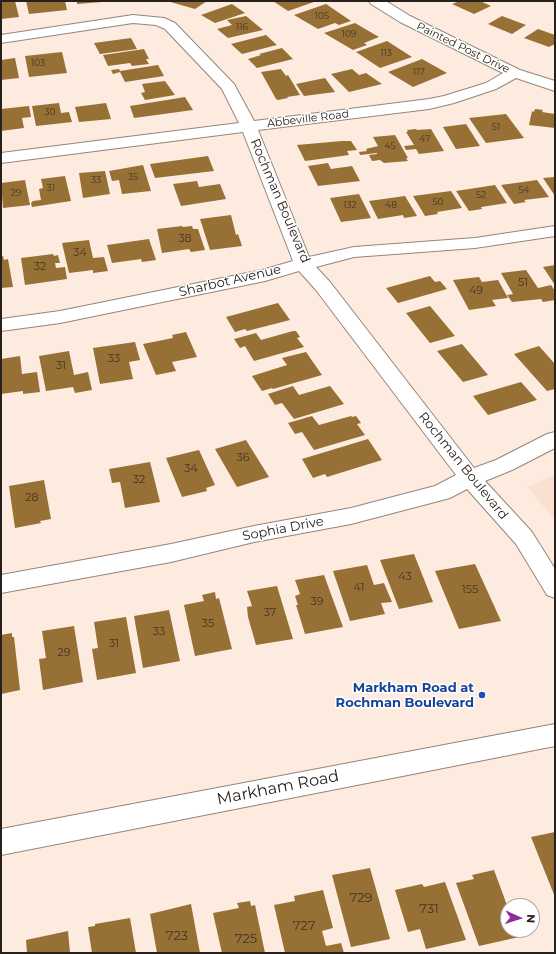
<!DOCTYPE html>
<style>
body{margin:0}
#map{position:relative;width:556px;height:954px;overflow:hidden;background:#fdebe0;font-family:Montserrat,sans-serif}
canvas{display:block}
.frame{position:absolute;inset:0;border:2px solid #27211d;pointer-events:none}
.north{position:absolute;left:500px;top:898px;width:40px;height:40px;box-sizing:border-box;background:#fff;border:1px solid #a9a6a5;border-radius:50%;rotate:93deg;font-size:11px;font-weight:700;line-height:16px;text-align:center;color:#27211d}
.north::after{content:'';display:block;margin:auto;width:14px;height:18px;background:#8d2d96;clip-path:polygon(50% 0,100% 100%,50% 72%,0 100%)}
</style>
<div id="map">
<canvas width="556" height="954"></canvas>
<div class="frame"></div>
<div class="north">N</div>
</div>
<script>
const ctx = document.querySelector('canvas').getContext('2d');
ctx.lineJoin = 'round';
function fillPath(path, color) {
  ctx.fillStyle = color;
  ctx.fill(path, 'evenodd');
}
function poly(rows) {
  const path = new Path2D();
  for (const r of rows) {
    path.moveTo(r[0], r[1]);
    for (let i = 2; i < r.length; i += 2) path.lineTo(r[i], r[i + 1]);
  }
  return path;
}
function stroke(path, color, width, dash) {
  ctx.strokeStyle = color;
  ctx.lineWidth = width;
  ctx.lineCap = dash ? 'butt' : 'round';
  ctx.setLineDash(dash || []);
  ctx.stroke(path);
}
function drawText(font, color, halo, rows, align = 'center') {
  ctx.font = font + ' Montserrat,sans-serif';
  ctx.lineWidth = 3;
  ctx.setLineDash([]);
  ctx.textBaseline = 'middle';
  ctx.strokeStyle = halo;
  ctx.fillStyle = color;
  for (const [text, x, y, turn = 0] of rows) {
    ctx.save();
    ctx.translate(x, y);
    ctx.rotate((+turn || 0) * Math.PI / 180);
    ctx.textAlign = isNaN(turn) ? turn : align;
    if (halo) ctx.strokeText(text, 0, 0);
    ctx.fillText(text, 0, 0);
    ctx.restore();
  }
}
fillPath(poly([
 [555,475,555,520,527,487]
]), '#fae0d1');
fillPath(poly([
 [1,1,15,1,19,17,1,19],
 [26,1,65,1,67,10,29,14],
 [77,1,102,1,102,2,77,4],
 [167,1,207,1,195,9],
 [273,1,317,1,288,11],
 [460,1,480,1,491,6,474,14,452,4],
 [232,4,245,13,215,23,201,15],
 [326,4,351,21,339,25,335,23,318,29,294,15],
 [246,16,263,30,228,38,217,29,232,25,227,20],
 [502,16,526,25,512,34,488,24],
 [355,23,379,37,364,43,367,45,353,50,324,33],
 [538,29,555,35,555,44,549,47,524,38],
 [266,35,277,45,242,54,231,44],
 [131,38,137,49,100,54,94,43],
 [387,41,412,57,380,68,356,52],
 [282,48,293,59,257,68,248,59,261,55,259,54],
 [144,49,149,59,146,59,149,64,132,66,130,63,108,66,103,55],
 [62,52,67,73,29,77,25,56],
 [15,58,19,78,1,80,1,60],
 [422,59,447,73,413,87,388,72],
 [158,65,164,76,125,82,120,72,113,74,111,70,119,69,120,71],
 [281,69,286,76,288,75,300,95,287,97,288,98,278,100,276,99,261,72],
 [352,69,359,75,366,73,382,84,349,92,331,74],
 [325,78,335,92,304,96,296,84],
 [165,81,175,95,145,100,141,93,145,92,142,84],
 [185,97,193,110,134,118,130,106],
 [59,103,61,113,69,112,72,122,36,126,32,106],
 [106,103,111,119,79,122,75,107],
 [29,106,31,117,22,118,24,128,1,131,1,109],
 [535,109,543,110,542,112,555,114,555,128,529,125,532,111,534,112],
 [506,114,524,138,486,143,469,118],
 [466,124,480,146,456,149,443,127],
 [416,129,417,130,431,129,444,151,419,154,416,149,406,150,404,146,414,145,406,132,408,132,407,130],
 [395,135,408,158,406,158,408,161,384,163,380,160,372,161,369,155,377,154,377,153,360,155,359,152,367,151,366,149,378,146,373,137],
 [342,141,351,141,357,150,347,151,349,155,305,161,297,145],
 [208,156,214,171,155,178,150,164],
 [328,163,331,169,352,166,360,181,318,186,308,166],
 [143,165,151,191,122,194,119,180,112,181,109,171],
 [105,171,110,194,83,198,79,173],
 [65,176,71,201,32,207,31,203,33,201,41,200,39,189,43,188,41,179],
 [555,177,555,196,543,178],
 [25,180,30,205,3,208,1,183],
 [537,180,549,197,524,200,526,202,514,204,501,185],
 [197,181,199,187,220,184,226,199,181,206,173,184],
 [495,185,507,203,481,207,482,209,469,211,456,191],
 [451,191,462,208,437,212,438,214,425,216,413,196],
 [359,194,371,218,341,222,330,198],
 [405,196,417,216,404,218,403,215,378,219,369,201],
 [231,215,236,235,238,234,242,246,210,250,200,219],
 [182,226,183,227,192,226,193,229,198,229,205,250,191,252,189,249,162,253,157,229],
 [149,239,156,260,142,262,141,259,112,263,107,245],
 [89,240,93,258,104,257,108,271,93,273,93,270,69,273,62,243],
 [53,254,54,256,58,255,60,263,55,263,56,268,65,267,67,279,25,285,21,258],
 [1,256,3,256,4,260,8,259,13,287,1,288],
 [555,265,555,285,543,267],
 [526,270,538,288,551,285,555,291,555,300,543,302,541,299,512,302,507,295,513,294,501,273],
 [430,276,435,282,440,281,447,289,398,303,386,288],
 [479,277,482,282,498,280,508,298,492,300,496,306,469,310,453,280],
 [278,303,290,320,247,331,245,329,235,332,226,317],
 [430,306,455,336,430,343,406,313],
 [293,331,296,331,300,337,297,338,304,347,254,361,245,346,240,348,234,339,256,333,261,340],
 [186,332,197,357,172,362,176,371,156,375,143,344,173,338,172,335],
 [135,342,140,360,129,362,133,379,100,384,93,348],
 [462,344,488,375,463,382,437,351],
 [539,346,555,364,555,389,547,391,514,354],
 [69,351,74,375,88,372,92,390,75,393,73,387,46,391,39,356],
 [306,352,322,375,273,389,272,388,262,391,252,376,287,365,282,358],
 [20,356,22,374,37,372,40,392,23,394,23,391,1,394,1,359],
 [521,382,537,400,488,415,473,396],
 [293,386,299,395,330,386,344,404,294,419,282,403,275,405,268,394],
 [312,416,319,425,351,416,352,417,356,416,361,423,357,424,365,435,314,450,302,432,295,434,288,423],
 [368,439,382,460,327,477,325,474,313,478,302,459],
 [246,440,269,477,237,487,215,449],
 [199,450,215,485,206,488,207,491,182,497,166,458],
 [150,462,160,502,125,508,120,482,112,483,109,469],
 [44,480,51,519,40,521,41,523,15,528,9,486],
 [414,554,433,602,399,609,380,560],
 [475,564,501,621,459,629,435,571],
 [367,565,374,585,384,583,392,602,381,603,385,614,350,621,333,571],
 [324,575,343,627,305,634,296,605,298,605,295,596,300,594,295,580],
 [277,586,293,639,256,645,248,617,247,607,252,606,247,591],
 [215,592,216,599,219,598,232,649,195,656,184,605,204,601,202,595],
 [169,610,180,661,143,668,134,616],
 [126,617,136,673,97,680,92,649,98,648,94,622],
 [74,626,83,682,43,690,39,659,46,658,42,631],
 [12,633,12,637,14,637,20,690,1,694,1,635],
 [555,832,555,897,531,837],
 [370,868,390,939,351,947,332,875],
 [494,870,508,908,508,930,516,930,519,937,479,946,456,883,474,879,472,875],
 [445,882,466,940,426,949,420,929,408,932,395,890,422,884,424,887],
 [323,890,333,928,322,931,326,946,341,943,344,953,285,953,274,905,295,901,294,896],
 [250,901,251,906,255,905,265,953,222,953,213,913,239,908,237,903],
 [191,904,200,953,157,953,150,914],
 [130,918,136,953,92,953,88,927,95,926,95,924],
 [68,931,70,953,27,953,26,940]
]), '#967035');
const minor = poly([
 [369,1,386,1,410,16,520,70,555,81,555,91,516,78,496,89,454,103,429,109,258,130,309,257,354,247,475,238,555,226,555,236,475,248,354,257,316,267,330,282,474,468,496,460,547,434,555,432,555,448,512,470,485,481,532,532,555,569,555,598,547,595,516,544,467,489,450,498,351,524,254,542,171,562,1,593,1,575,171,544,254,526,351,508,435,486,456,475,316,290,299,271,265,281,60,323,1,331,1,319,60,311,262,270,293,261,243,132,1,163,1,153,239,123,222,89,165,29,156,25,133,23,1,43,1,35,133,15,164,18,175,23,234,84,254,121,429,99,444,96,486,83,503,73,400,22,371,4,369,1]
]);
const primary = poly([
 [555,724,555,746,1,855,1,829,555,724]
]);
stroke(minor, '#95857b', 2);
stroke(primary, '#95857b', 2);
fillPath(minor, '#fff');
fillPath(primary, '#fff');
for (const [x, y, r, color] of [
 [482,695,4,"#1a4fb4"]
]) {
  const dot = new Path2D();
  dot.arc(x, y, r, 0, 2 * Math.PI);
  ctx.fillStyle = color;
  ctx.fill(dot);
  stroke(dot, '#fff', 1.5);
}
drawText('9px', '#433523', null, [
 ["105",322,16],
 ["116",242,27],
 ["109",349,34],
 ["113",386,53],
 ["103",38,63],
 ["117",419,72],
 ["30",50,112],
 ["51",496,127],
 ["47",425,139],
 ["45",390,146],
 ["35",133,177],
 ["33",96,180],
 ["31",51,188],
 ["54",524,190],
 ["29",16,193],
 ["52",481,195],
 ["50",438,202],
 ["132",350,205],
 ["48",391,205]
]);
drawText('11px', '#27211d', '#fff', [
 ["Painted Post Drive",463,48,26],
 ["Abbeville Road",308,119,-7]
]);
drawText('11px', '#433523', null, [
 ["38",185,239],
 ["34",80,253],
 ["32",40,267],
 ["51",523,283],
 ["49",476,291],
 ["33",114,359],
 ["31",61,366],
 ["36",243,458],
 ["34",191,469],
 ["32",139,480],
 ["28",32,498],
 ["43",405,577],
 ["41",359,588],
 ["155",470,590],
 ["39",317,602],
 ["37",270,613],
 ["35",208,624],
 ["33",159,632],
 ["31",114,644],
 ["29",64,653]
]);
drawText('13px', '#27211d', '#fff', [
 ["Rochman Boulevard",280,201,67],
 ["Sharbot Avenue",230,281,-13],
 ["Rochman Boulevard",463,466,51],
 ["Sophia Drive",283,529,-11]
]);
drawText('bold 13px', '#164399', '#fff', [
 ["Markham Road at",474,688],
 ["Rochman Boulevard",474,703]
], 'right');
drawText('13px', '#433523', null, [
 ["729",361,898],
 ["731",429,909],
 ["727",304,926],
 ["723",177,936],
 ["725",246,939]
]);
drawText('16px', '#27211d', '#fff', [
 ["Markham Road",278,788,-11]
]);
</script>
